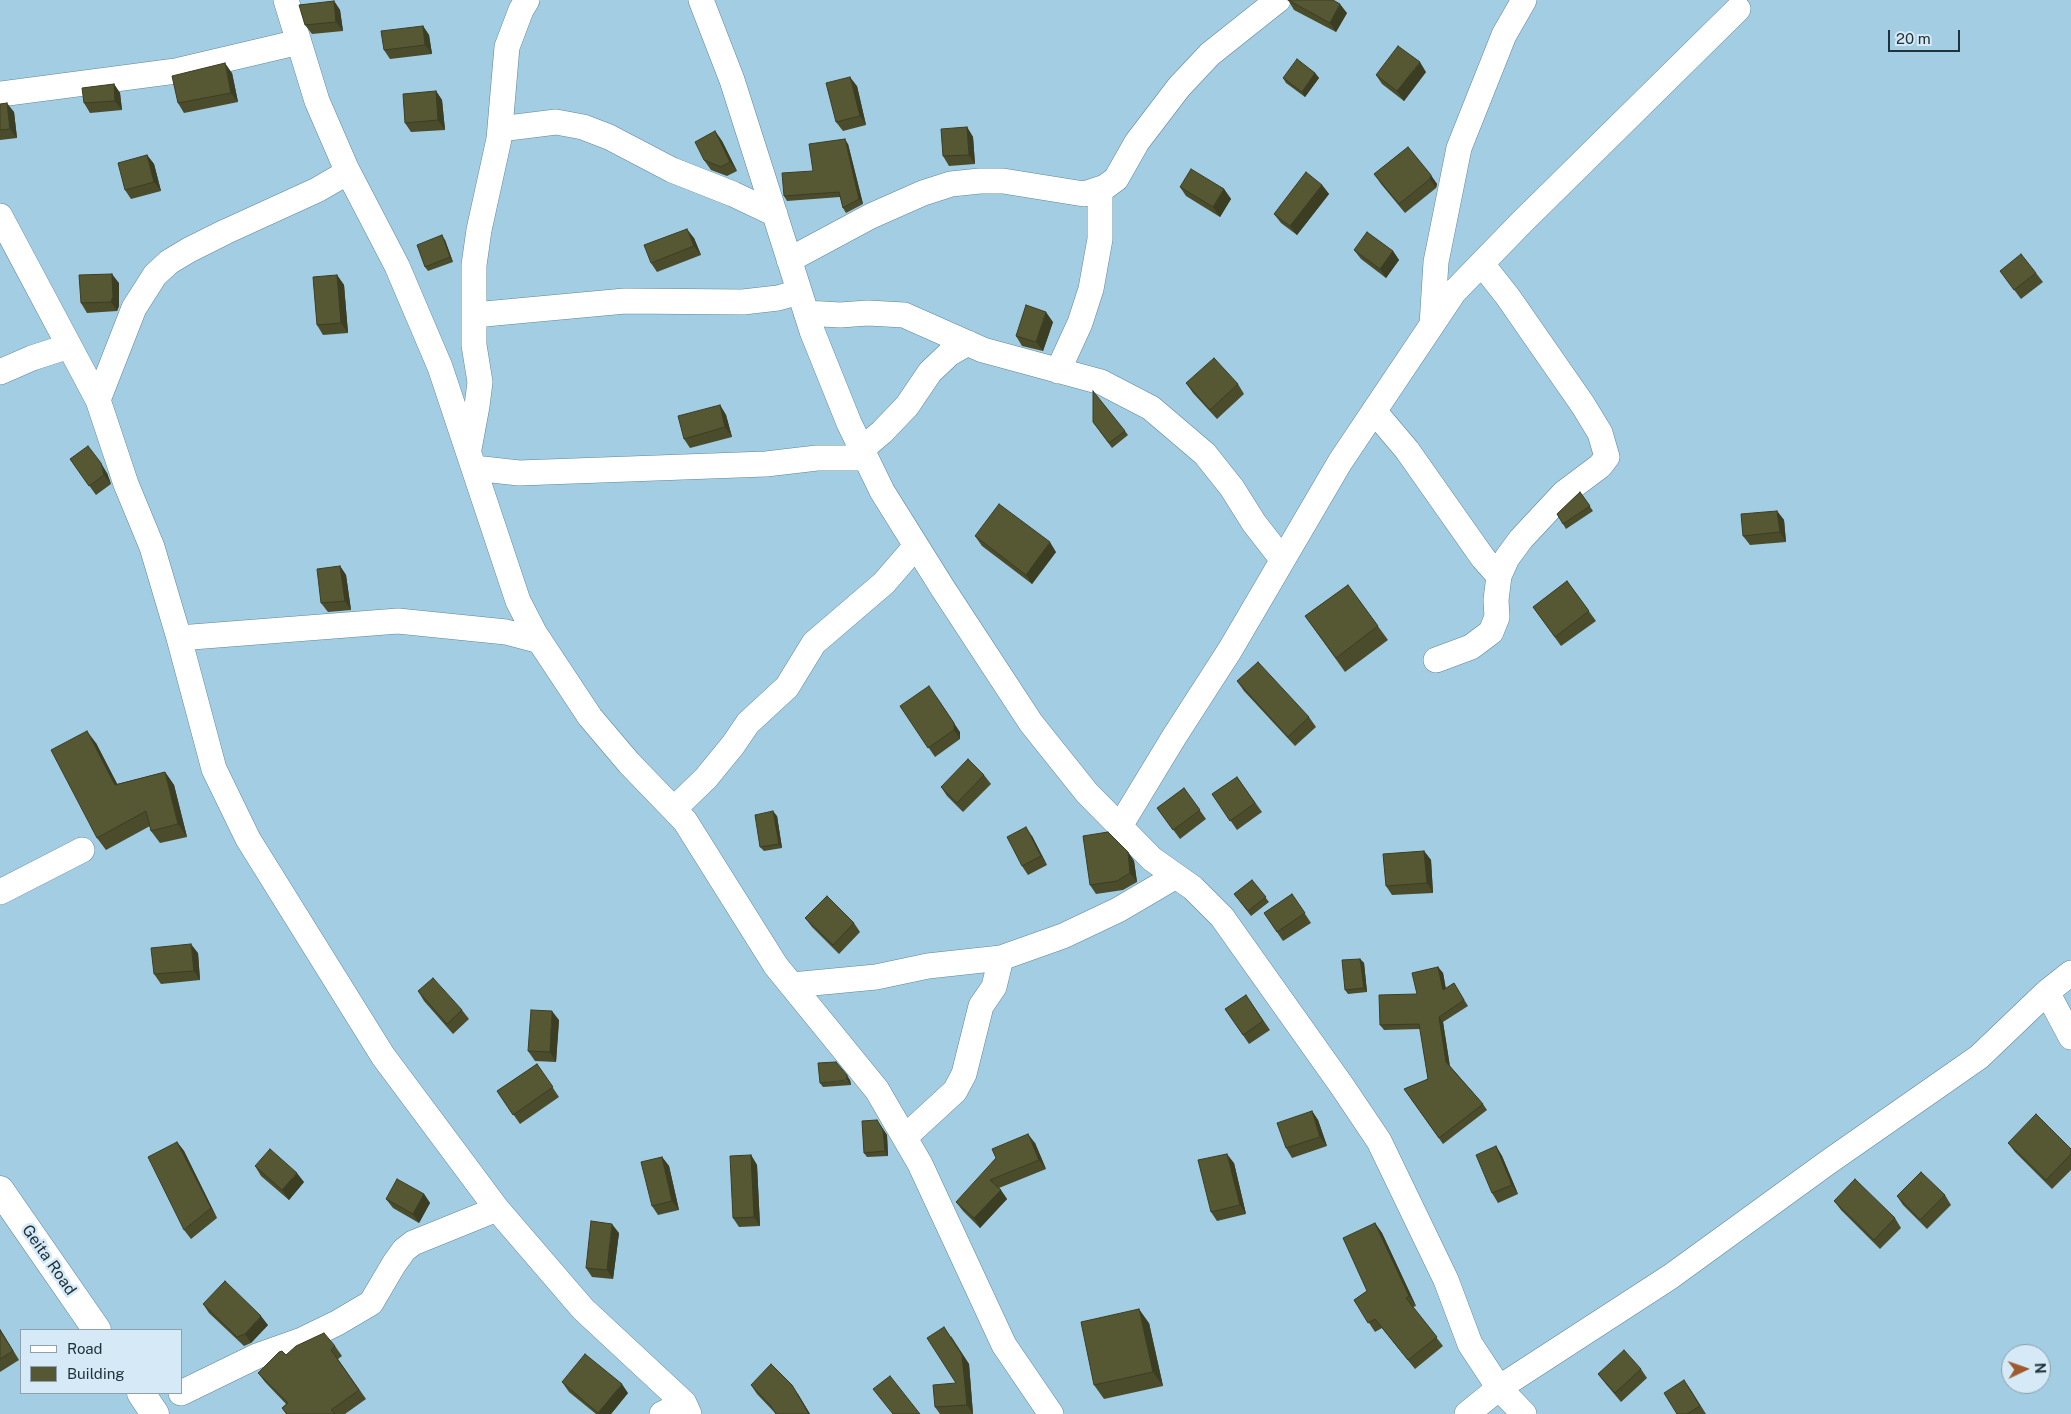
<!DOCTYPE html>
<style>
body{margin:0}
#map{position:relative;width:2071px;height:1414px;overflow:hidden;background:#a2cde3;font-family:"Public Sans",sans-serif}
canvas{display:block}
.legend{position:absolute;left:20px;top:1329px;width:162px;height:65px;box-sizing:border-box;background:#d5eaf6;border:1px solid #8da0ab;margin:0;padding:6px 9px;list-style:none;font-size:15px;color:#21323b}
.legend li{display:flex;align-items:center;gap:10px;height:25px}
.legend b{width:25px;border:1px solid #8da0ab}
.north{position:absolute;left:2001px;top:1344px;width:50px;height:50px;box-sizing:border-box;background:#d5eaf6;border:1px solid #8da0ab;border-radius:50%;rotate:87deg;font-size:14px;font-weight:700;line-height:20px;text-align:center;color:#21323b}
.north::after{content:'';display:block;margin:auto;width:18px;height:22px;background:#a05a2e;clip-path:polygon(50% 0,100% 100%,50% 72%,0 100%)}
.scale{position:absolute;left:1888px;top:30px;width:72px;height:22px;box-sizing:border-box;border:2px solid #21323b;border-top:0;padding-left:6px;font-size:15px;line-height:18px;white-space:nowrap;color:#21323b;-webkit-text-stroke:4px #d5eaf6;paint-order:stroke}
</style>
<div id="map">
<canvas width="2071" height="1414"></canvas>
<ul class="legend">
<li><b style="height:6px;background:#fff"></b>Road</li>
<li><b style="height:14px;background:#565833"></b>Building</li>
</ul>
<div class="north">N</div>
<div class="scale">20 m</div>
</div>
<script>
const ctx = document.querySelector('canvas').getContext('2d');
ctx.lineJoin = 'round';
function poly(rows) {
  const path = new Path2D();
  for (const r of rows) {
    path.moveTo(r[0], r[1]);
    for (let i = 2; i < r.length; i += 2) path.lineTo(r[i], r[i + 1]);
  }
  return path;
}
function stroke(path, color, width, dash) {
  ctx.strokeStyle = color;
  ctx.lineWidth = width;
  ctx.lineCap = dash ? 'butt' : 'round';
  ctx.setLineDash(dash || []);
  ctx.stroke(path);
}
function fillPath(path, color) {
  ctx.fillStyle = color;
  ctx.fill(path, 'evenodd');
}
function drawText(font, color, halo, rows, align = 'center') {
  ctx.font = font + ' "Public Sans",sans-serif';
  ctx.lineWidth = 5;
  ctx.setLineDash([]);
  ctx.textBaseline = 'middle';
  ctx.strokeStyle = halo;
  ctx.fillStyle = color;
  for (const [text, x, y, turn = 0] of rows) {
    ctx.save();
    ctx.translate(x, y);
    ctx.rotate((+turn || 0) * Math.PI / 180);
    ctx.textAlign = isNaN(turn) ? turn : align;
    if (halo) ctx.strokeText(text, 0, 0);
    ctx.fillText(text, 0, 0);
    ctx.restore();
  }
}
const minor = poly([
 [286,0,317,101,346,168,397,266,440,367,518,601,535,634,590,717,629,763,685,821,776,966,877,1090,920,1164,1004,1345,1051,1414],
 [701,0,732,80,812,331,849,423,882,491,942,587,1031,723,1087,793,1152,859,1193,888,1222,917,1342,1086,1379,1141,1446,1280,1470,1344,1499,1388,1524,1414],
 [0,94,176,71,299,42],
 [500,129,556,122,583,127,609,137,672,170,733,194,775,214],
 [0,216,98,400,126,484,152,547,179,638,214,769,248,839,383,1056,497,1209,583,1309,684,1403,689,1414],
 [789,260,871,216,923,193,951,184,980,181,1003,181,1084,194,1105,187,1116,179,1137,142,1179,87,1210,54,1278,0],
 [806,313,840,315,868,313,904,315,983,350,1101,382,1151,408,1205,454,1232,488,1254,523,1282,559],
 [474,315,625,301,743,302,778,298,799,292],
 [1432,325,1436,262,1459,148,1504,35,1524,0],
 [1058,371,1080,323,1091,289,1100,239,1100,190],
 [0,372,32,358,69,346],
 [98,400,134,308,155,275,169,262,189,250,225,232,317,190,348,172],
 [1374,411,1407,450,1483,558,1499,576],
 [469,449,477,406,480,382,474,345,474,265,479,230,499,139,507,47,521,10,527,0],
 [862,449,882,432,907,406,930,372,949,354,968,343],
 [474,468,519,473,766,464,817,458,866,458],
 [179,638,398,621,506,632,540,641],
 [1436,660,1471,647,1491,632,1497,617,1496,600,1499,576,1507,558,1521,539,1564,493,1600,466,1607,457,1600,433,1583,405,1508,297,1482,264],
 [674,809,706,778,733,745,748,723,787,687,814,643,884,583,916,546],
 [1120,826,1174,737,1230,650,1340,462,1454,292,1521,223,1738,9],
 [0,892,82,850],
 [792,985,876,977,928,966,1001,958,1063,936,1118,910,1176,876],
 [2047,992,2071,1037],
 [905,1137,955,1091,964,1074,981,1006,994,987,1001,958],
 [181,1393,257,1356,302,1340,337,1323,371,1303,394,1264,404,1250,413,1243,497,1209],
 [662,1414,684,1403],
 [1467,1414,1499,1388,1670,1277,1827,1163,1979,1057,2047,992,2071,973]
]);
const trunk = poly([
 [0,1190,97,1330],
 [141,1393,155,1414]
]);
stroke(minor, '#5e869b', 26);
stroke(trunk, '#5e869b', 29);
stroke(minor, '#fff', 25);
stroke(trunk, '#fff', 28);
fillPath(poly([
 [1288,0,1347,13,1336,32,1294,10],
 [334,1,340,10,343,31,312,34,305,25],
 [423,26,429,35,432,54,390,59,384,50],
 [1426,72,1404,101,1382,84,1376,75],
 [232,73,238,102,184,113,178,103],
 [1315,73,1319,78,1305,97,1286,83,1283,78],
 [114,84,120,93,122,110,90,113,84,103],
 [857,86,866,125,843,131,836,122],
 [436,91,442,100,445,130,411,132,405,123],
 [0,104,14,112,17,138,0,140],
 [967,127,973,137,975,164,949,166,943,156],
 [715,131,722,141,737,171,727,176,711,170,704,160],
 [848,144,863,204,846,213,843,208,840,197,787,201,784,196,813,171],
 [1408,147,1437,184,1436,188,1405,213,1381,184,1374,174],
 [147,155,154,164,161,191,131,199,125,190],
 [1322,185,1329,194,1297,235,1281,223,1274,214],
 [1180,187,1224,189,1231,199,1220,217,1186,196],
 [694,238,701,255,657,272,651,263],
 [445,240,453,262,428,271,425,267],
 [1354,250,1393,251,1399,260,1386,278,1361,259],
 [2000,271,2036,273,2043,282,2021,299],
 [337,275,344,285,348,333,323,335,317,325],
 [119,283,119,306,117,311,87,313,81,303],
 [1053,322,1043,351,1022,346,1016,336],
 [1186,383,1238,384,1244,394,1217,419,1193,393],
 [720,405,726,415,732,437,690,448,684,439],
 [1093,422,1125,431,1128,435,1112,448],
 [70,459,107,473,111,484,96,495],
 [1580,492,1593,511,1566,529,1557,514],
 [1777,511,1784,520,1786,542,1750,545,1743,536],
 [975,536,1056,552,1032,584,982,546],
 [340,566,346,575,351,610,328,612,321,603],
 [1567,581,1596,621,1561,646,1533,607],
 [1348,585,1388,640,1345,672,1305,616],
 [1237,681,1309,717,1316,727,1295,746,1244,691],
 [900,706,960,732,960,739,935,757],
 [96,743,117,784,165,772,174,785,187,837,160,843,151,831,150,826,106,850,97,838],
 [984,775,991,784,963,812,947,796,941,787],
 [1237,777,1262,812,1237,830,1212,794],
 [1184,788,1206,819,1180,839,1157,808],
 [777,816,782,848,764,851,760,847],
 [1032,836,1047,865,1028,875,1022,866],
 [1424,851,1431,860,1433,893,1392,895,1386,886],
 [1128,852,1134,861,1137,882,1123,890,1096,894,1090,885],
 [1252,880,1269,902,1251,916,1234,894],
 [1292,894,1311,923,1283,941,1264,913],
 [805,918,854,923,860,932,839,954,812,927],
 [198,953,200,980,161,984,154,974],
 [1360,959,1364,963,1367,992,1348,994,1345,990],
 [1438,967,1443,973,1446,989,1454,983,1468,1006,1443,1022,1450,1066,1483,1104,1487,1110,1443,1144,1404,1089,1428,1079,1420,1029,1384,1030,1380,1025,1417,994],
 [418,991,462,1010,469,1019,453,1034,424,1001],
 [1246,995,1270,1030,1249,1044,1225,1009],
 [559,1020,556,1062,535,1061,528,1051],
 [537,1064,559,1097,520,1124,497,1091],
 [850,1080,851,1085,823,1087,820,1083],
 [1312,1111,1318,1120,1327,1146,1292,1158,1286,1148],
 [877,1120,887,1135,888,1156,867,1157,864,1153],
 [177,1142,184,1151,217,1218,191,1239,184,1230],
 [1035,1143,1046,1169,999,1188,1007,1199,980,1228,963,1211,956,1202],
 [2008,1143,2071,1149,2071,1170,2052,1189,2015,1152],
 [1496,1146,1502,1156,1518,1194,1498,1203,1492,1193],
 [751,1155,757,1165,760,1226,739,1227,733,1218],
 [662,1157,669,1166,679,1210,658,1215,652,1206],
 [1234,1163,1246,1214,1217,1221,1211,1212],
 [255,1166,304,1182,289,1200,261,1176],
 [424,1194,430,1203,419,1223,393,1208,386,1199],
 [1945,1195,1951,1205,1927,1229,1903,1205,1897,1196],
 [1834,1201,1895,1218,1901,1228,1880,1249,1841,1210],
 [1375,1223,1382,1233,1416,1306,1413,1307,1443,1346,1415,1369,1382,1328,1375,1332,1354,1300,1367,1291],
 [619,1233,613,1279,592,1277,586,1268],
 [203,1304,268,1325,251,1343,244,1346,209,1313],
 [1149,1323,1163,1386,1104,1399,1094,1385],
 [0,1329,19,1360,0,1372],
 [951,1336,969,1364,973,1414,940,1414,935,1407,956,1383],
 [335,1346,342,1356,338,1359,366,1399,345,1414,286,1414,282,1408,286,1404,265,1382,258,1373,286,1355],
 [1641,1369,1647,1378,1621,1402,1605,1383,1598,1374],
 [1684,1380,1691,1390,1706,1414,1677,1414],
 [562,1382,628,1393,611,1414,596,1414,569,1392],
 [751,1385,798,1394,810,1414,776,1414,757,1394]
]), '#4a4c2c');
fillPath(poly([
 [334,1,340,10,343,31,336,22],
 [1340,4,1347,13,1336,32,1330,23],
 [423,26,429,35,432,54,425,45],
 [1420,62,1426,72,1404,101,1397,91],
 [225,63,232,73,238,102,231,93],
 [1315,73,1319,78,1305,97,1302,92],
 [850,77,857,86,866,125,860,116],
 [114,84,120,93,122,110,115,101],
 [436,91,442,100,445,130,438,120],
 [7,103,14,112,17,138,10,129],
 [967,127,973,137,975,164,969,155],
 [715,131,722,141,737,171,730,162],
 [845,139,848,144,863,204,859,199],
 [147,155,154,164,161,191,154,182],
 [1431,175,1437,184,1436,188,1430,179],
 [1322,185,1329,194,1297,235,1290,226],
 [1224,189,1231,199,1220,217,1213,207],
 [687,229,694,238,701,255,694,246],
 [442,235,445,240,453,262,450,257],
 [1393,251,1399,260,1386,278,1380,269],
 [112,274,119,283,119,306,117,311,111,302],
 [337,275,344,285,348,333,341,323],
 [1046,312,1053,322,1043,351,1036,342],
 [720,405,726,415,732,437,725,427],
 [101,463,107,473,111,484,104,475],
 [1777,511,1784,520,1786,542,1780,532],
 [1050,542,1056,552,1032,584,1026,575],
 [340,566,346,575,351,610,345,601],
 [936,696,960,732,960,739,954,730],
 [87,731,96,743,124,797,115,785],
 [165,772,174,785,187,837,178,824],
 [773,811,777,816,782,848,779,844],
 [1026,827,1032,836,1047,865,1041,856],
 [1424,851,1431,860,1433,893,1427,883],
 [1128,852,1134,861,1137,882,1130,873],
 [191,944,198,953,200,980,194,971],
 [1360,959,1364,963,1367,992,1364,988],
 [1438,967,1443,973,1447,996,1443,990],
 [552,1011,559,1020,556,1062,550,1052],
 [1439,1017,1443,1022,1450,1068,1446,1062],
 [847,1075,850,1080,851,1085,847,1080],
 [1312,1111,1318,1120,1327,1146,1320,1137],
 [877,1120,887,1135,888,1156,885,1151],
 [1028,1134,1035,1143,1046,1169,1039,1160],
 [177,1142,184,1151,217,1218,211,1208],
 [1496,1146,1502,1156,1518,1194,1512,1185],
 [1227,1154,1234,1163,1246,1214,1240,1205],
 [751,1155,757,1165,760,1226,754,1217],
 [662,1157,669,1166,679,1210,672,1201],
 [297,1173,304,1182,289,1200,282,1190],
 [1001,1190,1007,1199,980,1228,974,1218],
 [424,1194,430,1203,419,1223,413,1214],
 [1375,1223,1382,1233,1416,1306,1409,1296],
 [612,1224,619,1233,613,1279,607,1270],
 [1139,1309,1149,1323,1163,1386,1153,1372],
 [261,1316,268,1325,251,1343,245,1334],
 [944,1327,969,1364,973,1414,967,1405],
 [0,1329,19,1360,0,1330],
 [622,1384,628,1393,611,1414,600,1414,598,1413],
 [792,1385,798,1394,810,1414,809,1414]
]), '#3c3e24');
const building = poly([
 [1288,0,1333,0,1340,4,1330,23,1288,0],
 [334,1,336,22,305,25,299,5,334,1],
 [423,26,425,45,384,50,381,31,423,26],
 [1398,46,1420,62,1397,91,1376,75,1398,46],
 [1297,59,1315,73,1302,92,1283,78,1297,59],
 [225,63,231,93,178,103,172,76,225,63],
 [850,77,860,116,836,122,826,83,850,77],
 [114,84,115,101,84,103,82,88,114,84],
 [436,91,438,120,405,123,403,94,436,91],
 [7,103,10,129,0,130,0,104,7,103],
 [967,127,969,155,943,156,941,129,967,127],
 [715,131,730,162,721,167,704,160,695,142,715,131],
 [845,139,859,199,843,208,839,192,784,196,782,173,813,171,809,144,845,139],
 [1408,147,1431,175,1430,179,1399,204,1374,174,1408,147],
 [147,155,154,182,125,190,118,163,147,155],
 [1191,169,1224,189,1213,207,1180,187,1191,169],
 [1306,172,1322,185,1290,226,1274,214,1306,172],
 [687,229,694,246,651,263,644,245,687,229],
 [1367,232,1393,251,1380,269,1354,250,1367,232],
 [442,235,450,257,425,267,417,245,442,235],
 [2021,254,2036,273,2014,290,2000,271,2021,254],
 [112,274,113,297,111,302,81,303,79,275,112,274],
 [337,275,341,323,317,325,313,277,337,275],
 [1026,305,1046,312,1036,342,1016,336,1026,305],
 [1214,358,1238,384,1210,410,1186,383,1214,358],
 [1093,391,1125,431,1109,443,1093,422,1093,391],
 [720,405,725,427,684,439,678,416,720,405],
 [88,446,101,463,104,475,89,486,70,459,88,446],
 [1580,492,1590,506,1563,524,1557,514,1580,492],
 [999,504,1050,542,1026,575,975,536,999,504],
 [1777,511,1780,532,1743,536,1741,514,1777,511],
 [340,566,345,601,321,603,317,569,340,566],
 [1567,581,1589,611,1555,637,1533,607,1567,581],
 [1348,585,1378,626,1336,658,1305,616,1348,585],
 [1258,662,1309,717,1288,737,1237,681,1258,662],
 [929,686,954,723,954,730,928,748,900,706,929,686],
 [87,731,115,785,165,772,178,824,151,831,146,811,97,838,51,750,87,731],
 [968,759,984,775,957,803,941,787,968,759],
 [1237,777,1255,803,1230,821,1212,794,1237,777],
 [1184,788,1200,810,1173,830,1157,808,1184,788],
 [773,811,779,844,760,847,755,815,773,811],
 [1026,827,1041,856,1022,866,1007,837,1026,827],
 [1108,832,1128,852,1130,873,1117,881,1090,885,1083,836,1108,832],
 [1424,851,1427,883,1386,886,1383,854,1424,851],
 [1252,880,1266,897,1248,911,1234,894,1252,880],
 [1292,894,1305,913,1277,932,1264,913,1292,894],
 [827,896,854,923,833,945,805,918,827,896],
 [191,944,194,971,154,974,151,948,191,944],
 [1360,959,1364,988,1345,990,1342,960,1360,959],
 [1438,967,1443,990,1454,983,1464,1000,1439,1017,1446,1062,1483,1104,1439,1138,1404,1089,1428,1079,1419,1024,1380,1025,1379,995,1417,994,1412,973,1438,967],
 [433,978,462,1010,447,1024,418,991,433,978],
 [1246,995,1263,1021,1243,1035,1225,1009,1246,995],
 [531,1010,552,1011,550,1052,528,1051,531,1010],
 [836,1062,847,1075,847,1080,820,1083,818,1063,836,1062],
 [537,1064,553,1087,513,1115,497,1091,537,1064],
 [1312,1111,1320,1137,1286,1148,1277,1123,1312,1111],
 [2036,1114,2071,1149,2071,1154,2046,1180,2008,1143,2036,1114],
 [877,1120,883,1130,885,1151,864,1153,862,1121,877,1120],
 [1028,1134,1039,1160,990,1180,1001,1190,974,1218,956,1202,996,1158,992,1149,1028,1134],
 [177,1142,211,1208,184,1230,148,1157,177,1142],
 [1496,1146,1512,1185,1492,1193,1476,1155,1496,1146],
 [270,1149,297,1173,282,1190,255,1166,270,1149],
 [1227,1154,1240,1205,1211,1212,1198,1160,1227,1154],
 [751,1155,754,1217,733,1218,730,1156,751,1155],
 [662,1157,672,1201,652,1206,641,1162,662,1157],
 [1921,1172,1945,1195,1920,1220,1897,1196,1921,1172],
 [397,1179,424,1194,413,1214,386,1199,397,1179],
 [1855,1179,1895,1218,1874,1240,1834,1201,1855,1179],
 [591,1221,612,1224,607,1270,586,1268,591,1221],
 [1375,1223,1409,1296,1406,1298,1437,1337,1408,1360,1375,1319,1368,1323,1354,1300,1367,1291,1343,1238,1375,1223],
 [225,1281,261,1316,245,1334,237,1337,203,1304,225,1281],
 [1139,1309,1153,1372,1094,1385,1081,1322,1139,1309],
 [944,1327,962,1355,967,1405,935,1407,933,1385,956,1383,927,1338,944,1327],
 [0,1330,13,1351,0,1359,0,1330],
 [324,1333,335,1346,331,1350,359,1390,331,1410,335,1414,287,1414,282,1408,288,1403,258,1373,279,1352,282,1351,286,1355,296,1346,324,1333],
 [1624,1350,1641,1369,1615,1393,1598,1374,1624,1350],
 [585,1354,622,1384,598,1413,562,1382,585,1354],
 [771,1364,792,1385,809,1414,776,1414,771,1406,751,1385,771,1364],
 [890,1376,920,1414,893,1414,873,1389,890,1376],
 [1684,1380,1700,1406,1687,1414,1677,1414,1664,1393,1684,1380]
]);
fillPath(building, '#565833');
stroke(building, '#3c3e24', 1);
drawText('16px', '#21323b', '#d5eaf6', [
 ["Geita Road",49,1260,55]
]);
</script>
